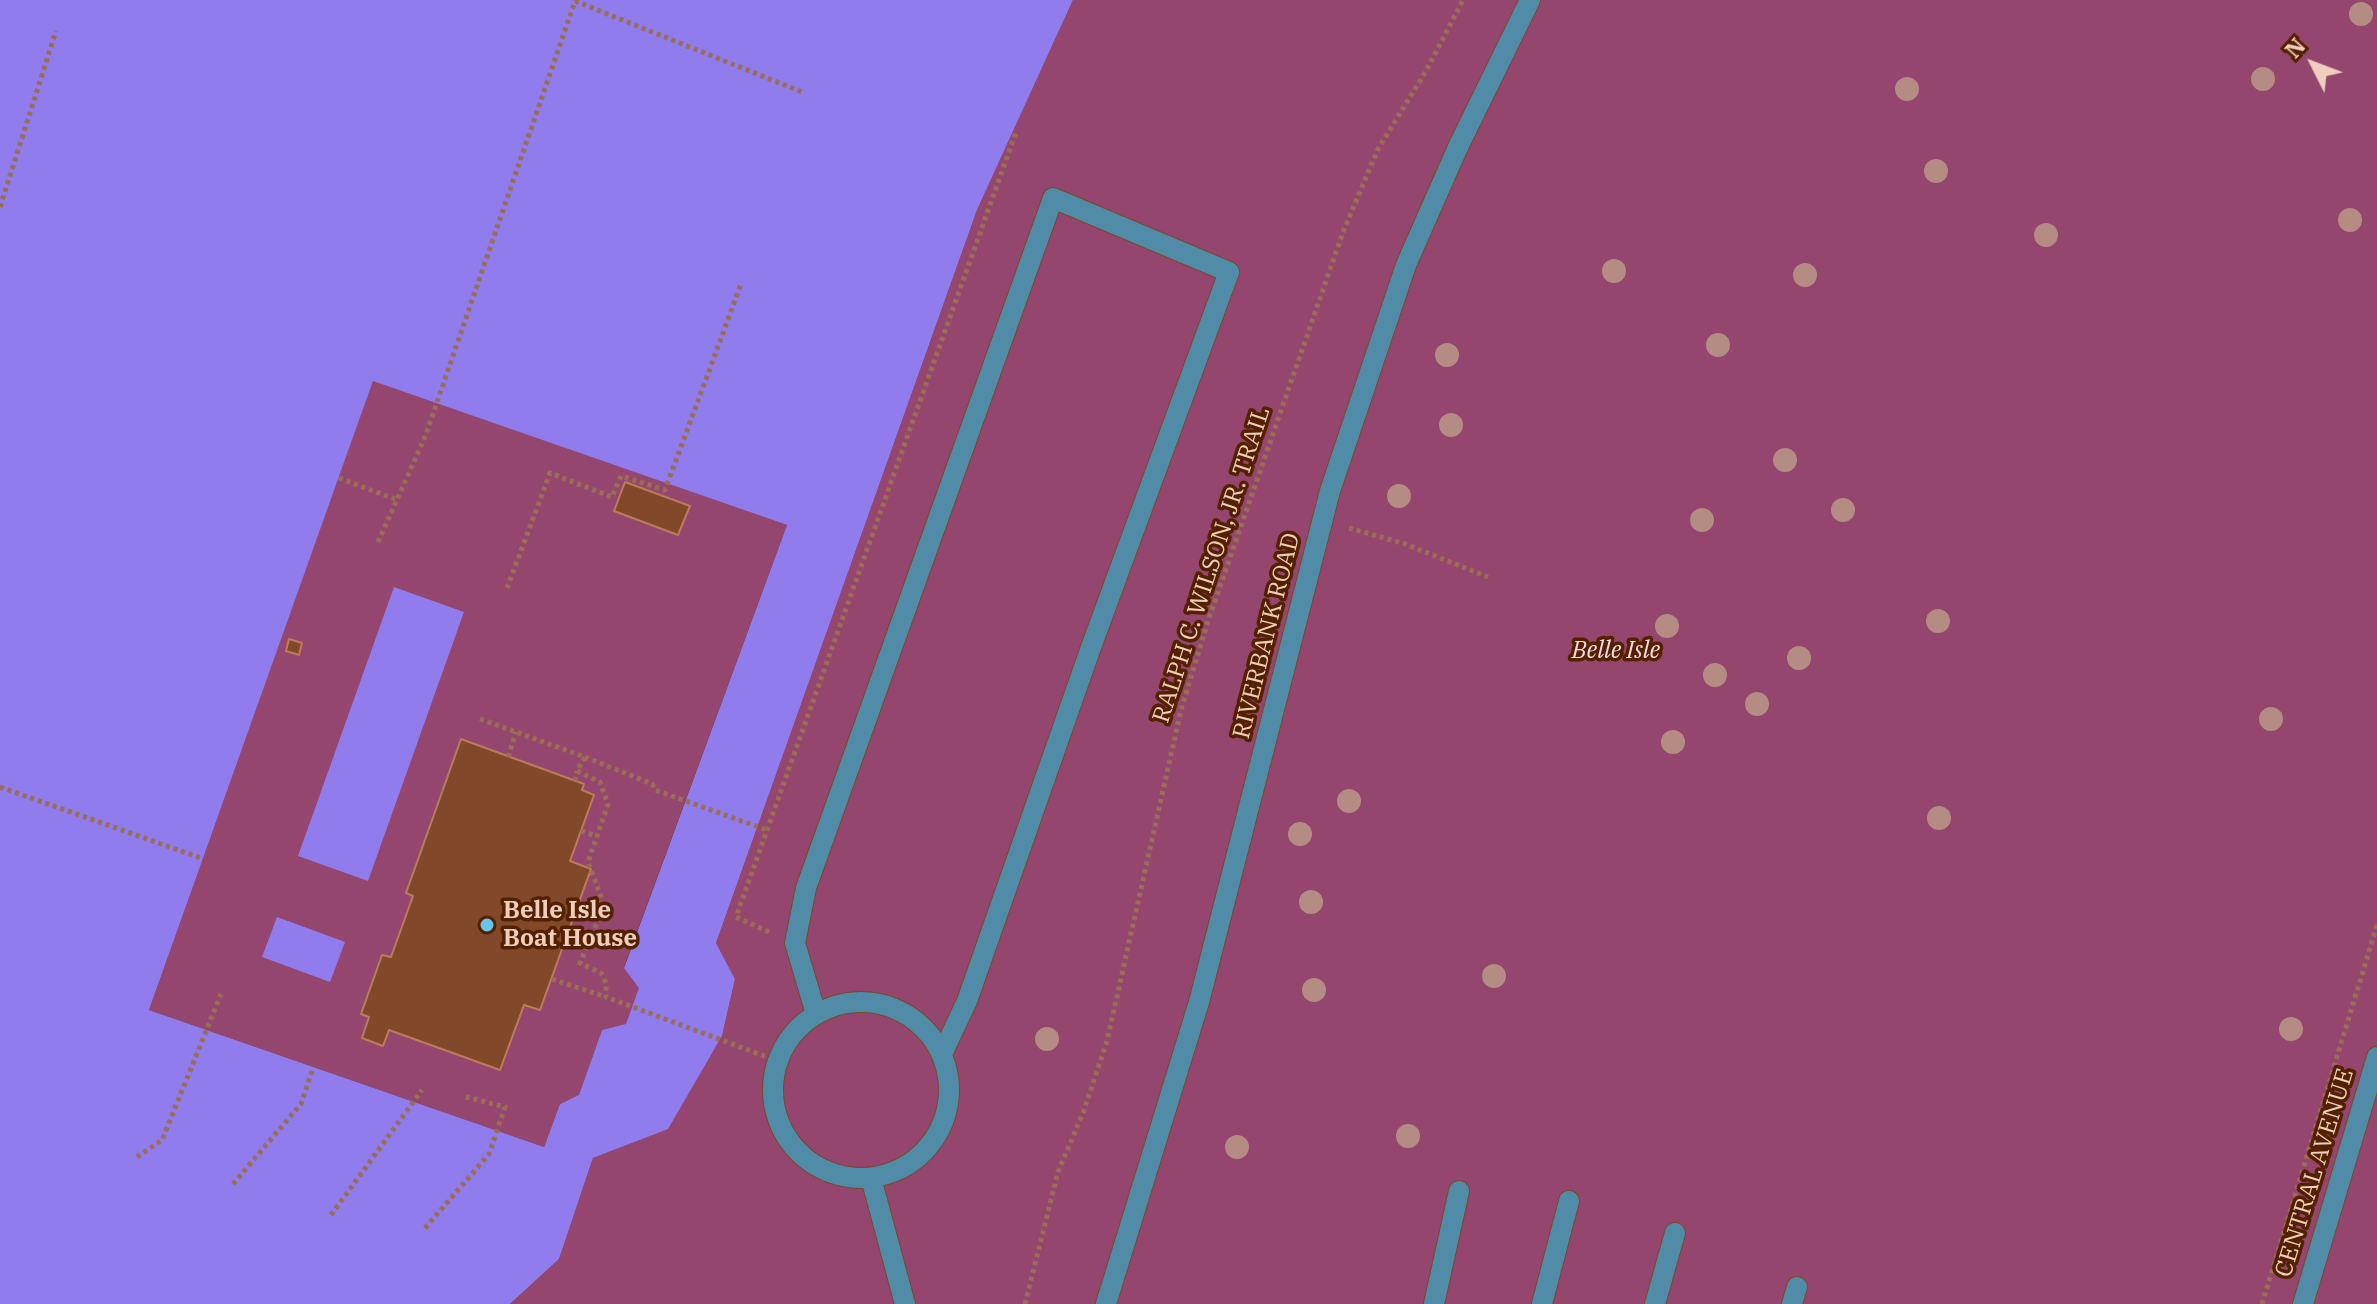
<!DOCTYPE html>
<style>
body{margin:0}
#map{position:relative;width:2377px;height:1304px;overflow:hidden;background:#602c08;font-family:"IBM Plex Serif",serif}
canvas{display:block}
.north{position:absolute;left:2273px;top:24px;width:80px;height:80px;-webkit-text-stroke:6px #542100;paint-order:stroke;rotate:312deg;font-size:22px;font-weight:700;line-height:32px;text-align:center;color:#efcebd}
.north::after{content:'';display:block;margin:auto;width:28px;height:36px;background:#efcebd;clip-path:polygon(50% 0,100% 100%,50% 72%,0 100%)}
</style>
<div id="map">
<canvas width="2377" height="1304"></canvas>
<div class="north">N</div>
</div>
<script>
const ctx = document.querySelector('canvas').getContext('2d');
ctx.lineJoin = 'round';
function fillPath(path, color) {
  ctx.fillStyle = color;
  ctx.fill(path, 'evenodd');
}
function poly(rows) {
  const path = new Path2D();
  for (const r of rows) {
    if (r.length === 3) {
      path.moveTo(r[0] + r[2], r[1]);
      path.arc(r[0], r[1], r[2], 0, 2 * Math.PI);
      continue;
    }
    path.moveTo(r[0], r[1]);
    for (let i = 2; i < r.length; i += 2) path.lineTo(r[i], r[i + 1]);
  }
  return path;
}
function stroke(path, color, width, dash) {
  ctx.strokeStyle = color;
  ctx.lineWidth = width;
  ctx.lineCap = dash ? 'butt' : 'round';
  ctx.setLineDash(dash || []);
  ctx.stroke(path);
}
function drawText(font, color, halo, rows, align = 'center') {
  ctx.font = font + ' "IBM Plex Serif",serif';
  ctx.lineWidth = 7;
  ctx.setLineDash([]);
  ctx.textBaseline = 'middle';
  ctx.strokeStyle = halo;
  ctx.fillStyle = color;
  for (const [text, x, y, turn = 0] of rows) {
    ctx.save();
    ctx.translate(x, y);
    ctx.rotate((+turn || 0) * Math.PI / 180);
    ctx.textAlign = isNaN(turn) ? turn : align;
    if (halo) ctx.strokeText(text, 0, 0);
    ctx.fillText(text, 0, 0);
    ctx.restore();
  }
}
fillPath(poly([
 [1073,0,2377,0,2377,1304,510,1304,559,1259,593,1158,668,1128,722,1036,735,979,716,943,977,210],
 [373,380,787,525,624,967,640,988,626,1025,602,1030,579,1096,560,1104,544,1147,149,1010]
]), '#95466f');
fillPath(poly([
 [0,0,1073,0,977,210,716,943,735,979,722,1036,668,1129,593,1158,559,1259,510,1304,0,1304],
 [373,381,787,525,624,968,639,988,626,1024,602,1030,579,1095,560,1104,544,1147,149,1010],
 [394,587,464,612,368,881,298,856],
 [277,917,345,942,330,982,262,957]
]), '#917cee');
const building = poly([
 [625,482,690,506,678,535,614,511,625,482],
 [289,639,302,643,299,655,286,651,289,639],
 [461,739,584,784,582,790,594,795,570,861,591,869,540,1010,524,1005,500,1070,389,1030,383,1046,362,1038,369,1017,361,1014,382,955,391,957,413,896,406,893,461,739]
]);
fillPath(building, '#814929');
stroke(building, '#b97d5c', 2);
const minor = poly([
 [861,1090,88],
 [816,1014,795,943,806,888,1053,198,1229,272,1090,650,967,1001,943,1052],
 [871,1178,905,1304],
 [1106,1304,1199,1002,1330,491,1406,265,1458,147,1530,0],
 [1434,1304,1459,1191],
 [1542,1304,1569,1201],
 [1655,1304,1675,1233],
 [1792,1304,1797,1287],
 [2303,1304,2377,1057]
]);
stroke(minor, '#7a4929', 22);
stroke(poly([
 [0,207,56,31],
 [339,478,395,499],
 [1349,528,1405,544,1488,577],
 [378,542,425,437,575,1,802,92],
 [507,588,550,473,612,497,621,476,665,490,741,284],
 [480,719,585,757,577,771,600,782,608,804,588,862,602,899,602,911,580,963,601,973,606,983,606,997,778,1061],
 [508,757,516,732],
 [585,757,652,784,655,790,767,830],
 [575,781,577,771],
 [0,787,201,858],
 [581,831,597,836],
 [769,932,736,917,1016,132],
 [552,979,606,997],
 [137,1157,162,1140,221,994],
 [233,1184,301,1104,313,1068],
 [331,1215,422,1090],
 [425,1228,489,1154,505,1107,462,1096],
 [1025,1304,1058,1172,1083,1113,1107,1041,1181,710,1208,621,1343,232,1378,149,1426,71,1463,0],
 [2262,1304,2377,925]
]), '#9a6e52', 5, [4, 4]);
stroke(minor, '#508ba7', 20);
ctx.fillStyle = '#b48c83';
for (const [x, y] of [
 [2361,14],
 [2263,79],
 [1907,89],
 [1936,171],
 [2350,220],
 [2046,235],
 [1614,271],
 [1805,275],
 [1718,345],
 [1447,355],
 [1451,425],
 [1785,460],
 [1399,496],
 [1843,510],
 [1702,520],
 [1938,621],
 [1667,626],
 [1799,658],
 [1715,675],
 [1757,704],
 [2271,719],
 [1673,742],
 [1349,801],
 [1939,818],
 [1300,834],
 [1311,902],
 [1494,976],
 [1314,990],
 [2291,1029],
 [1047,1039],
 [1408,1136],
 [1237,1147]
]) {
  ctx.beginPath();
  ctx.arc(x, y, 12, 0, 2 * Math.PI);
  ctx.fill();
}
for (const [x, y, r, color] of [
 [487,925,8,"#66c4ef"]
]) {
  const dot = new Path2D();
  dot.arc(x, y, r, 0, 2 * Math.PI);
  ctx.fillStyle = color;
  ctx.fill(dot);
  stroke(dot, '#542100', 3);
}
drawText('24px', '#efcebd', '#542100', [
 ["RALPH C. WILSON, JR. TRAIL",1212,565,-72],
 ["RIVERBANK ROAD",1267,636,-76],
 ["CENTRAL AVENUE",2315,1173,-73]
]);
drawText('italic 24px', '#f9dae8', '#542100', [
 ["Belle Isle",1616,651]
]);
drawText('bold 24px', '#efcebd', '#542100', [
 ["Belle Isle",503,911],
 ["Boat House",503,939]
], 'left');
</script>
